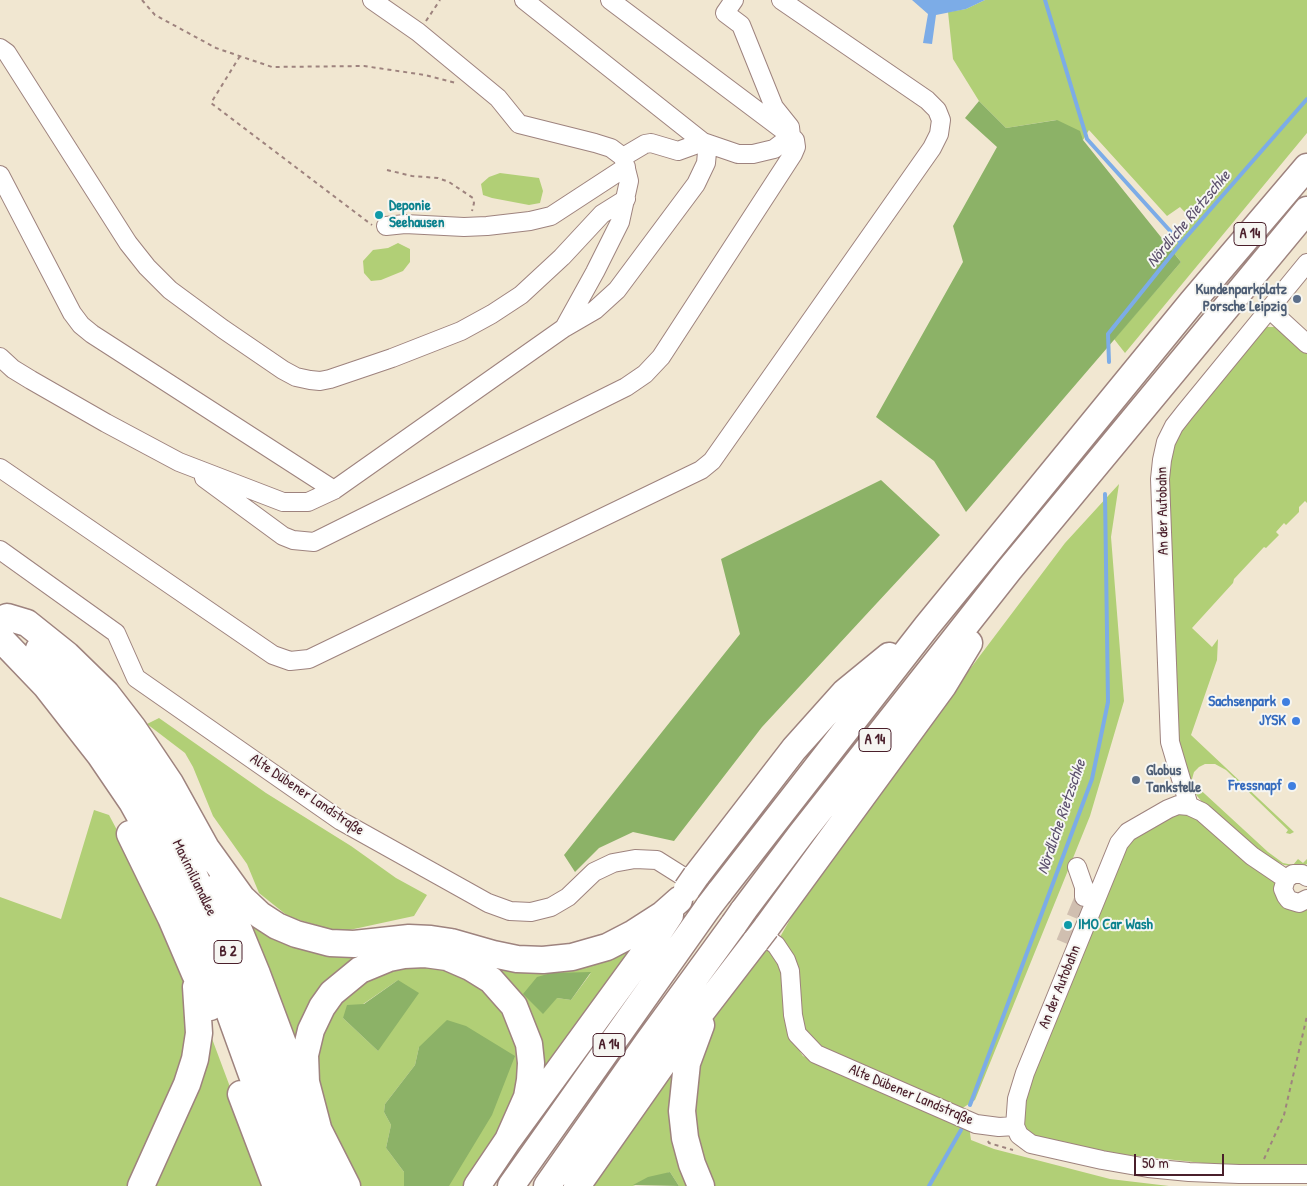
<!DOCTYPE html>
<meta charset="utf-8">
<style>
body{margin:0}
#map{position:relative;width:1307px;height:1186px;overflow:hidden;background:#f1e7d1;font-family:"Patrick Hand",sans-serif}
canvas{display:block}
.scale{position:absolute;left:1134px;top:1154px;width:90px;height:22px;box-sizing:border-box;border:2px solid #4a1f2b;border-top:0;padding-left:6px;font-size:15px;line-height:18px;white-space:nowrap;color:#4a1f2b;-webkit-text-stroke:4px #f6f6f2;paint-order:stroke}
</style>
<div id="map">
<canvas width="1307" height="1186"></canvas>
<div class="scale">50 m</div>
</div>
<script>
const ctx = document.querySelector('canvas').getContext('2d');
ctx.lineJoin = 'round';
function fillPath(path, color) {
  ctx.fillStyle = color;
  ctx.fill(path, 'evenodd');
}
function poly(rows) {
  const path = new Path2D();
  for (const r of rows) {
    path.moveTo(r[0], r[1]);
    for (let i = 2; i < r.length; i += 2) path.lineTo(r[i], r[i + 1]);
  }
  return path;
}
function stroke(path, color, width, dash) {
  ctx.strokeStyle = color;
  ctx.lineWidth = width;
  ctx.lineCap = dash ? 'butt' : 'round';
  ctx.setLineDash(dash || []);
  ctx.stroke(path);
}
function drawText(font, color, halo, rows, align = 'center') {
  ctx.font = font + ' "Patrick Hand",sans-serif';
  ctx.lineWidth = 4;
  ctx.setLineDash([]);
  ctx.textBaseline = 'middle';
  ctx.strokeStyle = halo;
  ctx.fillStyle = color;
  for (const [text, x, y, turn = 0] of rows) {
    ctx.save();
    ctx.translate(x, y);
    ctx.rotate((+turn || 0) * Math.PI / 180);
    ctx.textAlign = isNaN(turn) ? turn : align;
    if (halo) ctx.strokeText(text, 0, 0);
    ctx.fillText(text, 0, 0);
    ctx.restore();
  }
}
fillPath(poly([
 [985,0,1307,0,1307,133,1125,353,1114,339,1181,262,1167,244,1192,220,1180,207,1167,216,1089,130,1083,140,1056,120,1006,128,979,101,953,59,948,12,966,9],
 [500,173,539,178,543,191,540,203,529,205,492,198,483,195,481,184,489,177],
 [398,243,410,249,410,262,403,271,381,280,371,281,364,273,363,261,373,250,388,248],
 [1266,327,1275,327,1283,329,1307,351,1307,503,1305,501,1299,507,1299,512,1286,525,1284,523,1276,532,1279,535,1266,548,1264,547,1234,579,1233,583,1192,628,1212,647,1218,639,1217,660,1191,735,1294,832,1290,834,1286,833,1288,830,1226,770,1215,764,1205,764,1199,767,1194,772,1192,779,1193,783,1268,852,1283,863,1293,865,1298,859,1303,863,1307,859,1307,864,1302,867,1284,865,1265,856,1207,808,1193,791,1178,750,1166,478,1175,437,1262,329],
 [1119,484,1111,537,1124,701,1090,816,975,1100,961,1109,839,1057,815,1043,803,1026,799,983,793,954,780,937,819,869,1065,543],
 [159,718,266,793,351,846,396,878,427,895,414,916,340,932,289,917,259,893,247,864,213,816,193,767,185,753,147,724],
 [94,810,109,815,126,847,184,979,193,1024,187,1065,133,1186,0,1186,0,897,61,919],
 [1175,813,1190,814,1273,879,1307,909,1307,1165,1212,1164,1119,1154,1033,1136,1028,1134,1022,1125,1025,1090,1127,842],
 [241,909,379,949,298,1051],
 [638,946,544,1081,485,960],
 [591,973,571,1000,557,998],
 [768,946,781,962,789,1035,803,1056,969,1126,971,1140,994,1149,1110,1179,1169,1186,709,1186,687,1122,708,1025],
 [409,962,445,965,484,987,509,1014,523,1053,517,1104,466,1186,449,1186,419,1047,415,1065,385,1104,384,1112,391,1125,386,1148,404,1172,404,1186,357,1186,325,1120,312,1059,322,1025,344,992,380,971],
 [398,980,378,1051,343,1018],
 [208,1028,267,1186,148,1186],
 [676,1059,693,1186,679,1186,670,1172,633,1186,585,1186]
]), '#b1cf76');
fillPath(poly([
 [979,101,1006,128,1057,120,1080,131,1083,140,1181,262,966,512,934,461,876,417,963,262,953,226,997,147,965,118],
 [881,480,940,535,762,727,674,841,633,832,599,848,575,872,564,855,740,634,721,559],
 [591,972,571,1000,557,998,543,1014,523,994,537,977,551,973],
 [398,980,419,993,378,1051,343,1018,347,1005,364,1004],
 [447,1020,466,1026,515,1056,492,1115,449,1186,404,1186,404,1172,386,1148,391,1125,384,1112,385,1104,415,1065,419,1047],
 [670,1172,679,1186,633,1185,648,1177]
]), '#8cb267');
fillPath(poly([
 [912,0,985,0,966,9,936,15,932,44,923,43,928,14]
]), '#7cace7');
stroke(poly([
 [1045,0,1087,139,1181,243],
 [1109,362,1108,334,1181,243,1307,99],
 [970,1105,1092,779,1108,702,1105,494],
 [929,1186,961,1130]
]), '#7cace7', 4);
stroke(poly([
 [684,877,769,940],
 [1065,943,1084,897]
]), '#d0bfb0', 18, [18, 9]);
const minor = poly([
 [524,0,703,142,707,152,706,163,696,184,617,290,595,310,564,328],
 [0,48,7,53,128,243,147,267,170,290,223,329,283,370,296,377,310,380,320,381,330,379,392,358,461,331,492,314,521,295,562,257,602,214,626,199],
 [623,157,645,144,651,143,678,151,703,142,738,154,753,154,774,149,791,136,790,127,774,107,741,25,725,13,734,0],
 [0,175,72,313,81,325,92,334,334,490],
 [386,226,405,224,464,227,487,226,530,221,551,216,626,167],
 [1269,309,1307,344],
 [0,357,13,369,31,380,106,423,179,462,283,502,308,502,334,490,564,328,595,272,620,222,629,181,623,157,611,148,595,143,519,124,498,98,418,32,372,0],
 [0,468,273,655,290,661,309,659,701,470,712,461,932,148,939,134,941,120,937,110,927,100,781,0],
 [204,478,283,536,293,540,314,542,626,387,645,374,661,357,793,154,796,147,795,140,791,136,610,0],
 [0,550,116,633,136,678,341,821,488,903,510,911,531,912,551,907,568,897,594,872,613,863,635,859,657,860,684,877],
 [1189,806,1170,742,1160,479,1162,460,1166,442,1174,426,1185,412,1307,263],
 [1077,867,1084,887,1084,897],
 [1307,877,1302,874,1293,874,1286,879,1283,889,1286,896,1289,900,1299,903,1307,899],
 [1286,879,1252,856,1202,812,1189,806,1178,805,1168,809,1128,832,1119,843,1025,1073,1017,1099,1015,1126,1019,1135,1031,1144,1102,1160,1148,1168,1189,1172,1239,1174,1307,1174],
 [769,940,776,945,786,960,790,971,793,1015,797,1034,816,1054,976,1124,999,1127,1015,1126]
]);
const highway = poly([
 [7,617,27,623,67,655,106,693,133,728,170,783,206,848,242,898,260,915,277,926,296,934,330,943,354,944,409,938,431,939,451,942,493,954,517,959,543,960,572,957,607,947,634,933,662,915,679,900],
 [0,638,46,686,100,755,132,802,176,881,217,978,260,1097,298,1186],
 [39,649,72,686,108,731,150,794,191,868,228,953,292,1124,320,1186],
 [130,834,171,918,195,974,203,985,210,1007],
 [696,876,794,749,845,692,889,656],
 [220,884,257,974,306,1105,347,1186],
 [719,893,927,626,1192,302,1307,167],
 [743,911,801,834,1009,570,1307,210],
 [766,928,943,686,969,643],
 [241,1094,276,1186],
 [318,1128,306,1082,305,1055,311,1030,322,1007,332,993,360,970,389,958,404,955,425,954,447,957,470,967,491,980,514,1006,529,1044,531,1063,530,1080,527,1097,508,1140],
 [141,1186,187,1084,195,1059,199,1033,196,987],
 [477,1186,508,1140,653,941,670,915],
 [511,1186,709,906],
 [547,1186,648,1042,734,924],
 [577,1186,676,1045,756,941],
 [701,1186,692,1164,685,1138,682,1111,687,1063,701,1025]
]);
stroke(minor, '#9e837e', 20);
stroke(highway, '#9e837e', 29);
stroke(poly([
 [142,0,155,15,216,48,272,67,364,66,425,75,456,83],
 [426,21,440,0],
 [240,56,211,103,372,225],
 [387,170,412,176,438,178,449,182,473,198,474,203,472,211],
 [988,1141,989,1143,1013,1150],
 [1264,1159,1284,1115,1307,1016]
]), '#9e837e', 2, [4, 4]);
stroke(minor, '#fff', 18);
stroke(highway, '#fff', 26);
const highwayBridge = poly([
 [687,889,696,876],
 [709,906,719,893],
 [734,924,743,911],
 [756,941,766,928]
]);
stroke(highwayBridge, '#9e837e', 29, []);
stroke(highwayBridge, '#fff', 26);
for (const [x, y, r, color] of [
 [379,215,5,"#0f9aa8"],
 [1297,299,5,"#5c6f8a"],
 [1286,702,5,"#3f7fe0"],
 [1296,721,5,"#3f7fe0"],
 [1136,780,5,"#5c6f8a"],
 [1292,786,5,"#3f7fe0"],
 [1068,925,5,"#0f9aa8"]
]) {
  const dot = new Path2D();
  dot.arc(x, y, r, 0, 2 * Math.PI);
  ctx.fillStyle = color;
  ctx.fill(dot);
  stroke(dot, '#f6f6f2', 2);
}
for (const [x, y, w] of [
 [1250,234,32],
 [875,740,32],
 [228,952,28],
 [609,1045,32]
]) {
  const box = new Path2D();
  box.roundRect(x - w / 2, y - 11.5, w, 23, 4);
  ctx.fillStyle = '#f6f6f2';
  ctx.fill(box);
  stroke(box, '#4a1f2b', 1);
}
drawText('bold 14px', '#4a1f2b', null, [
 ["A 14",1250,234],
 ["A 14",875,740],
 ["B 2",228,952],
 ["A 14",609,1045]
]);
drawText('bold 15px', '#0d838f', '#f6f6f2', [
 ["Deponie",389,206],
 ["Seehausen",389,223],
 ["IMO Car Wash",1078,925]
], 'left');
drawText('bold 15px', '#4e5e75', '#f6f6f2', [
 ["Kundenparkplatz",1287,290],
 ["Porsche Leipzig",1287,307],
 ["Globus",1146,771,"left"],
 ["Tankstelle",1146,788,"left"]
], 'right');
drawText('15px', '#4a1f2b', '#f6f6f2', [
 ["An der Autobahn",1163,511,-91],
 ["Alte Dübener Landstraße",307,795,34],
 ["Maximilianallee",194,878,64],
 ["An der Autobahn",1060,987,-68],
 ["Alte Dübener Landstraße",911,1095,23]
]);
drawText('bold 15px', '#366cbe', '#f6f6f2', [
 ["Sachsenpark",1276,702],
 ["JYSK",1286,721],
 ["Fressnapf",1282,786]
], 'right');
drawText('italic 16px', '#5c506d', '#f6f6f2', [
 ["Nördliche Rietzschke",1189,219,-50],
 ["Nördliche Rietzschke",1062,817,-71]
]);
</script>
